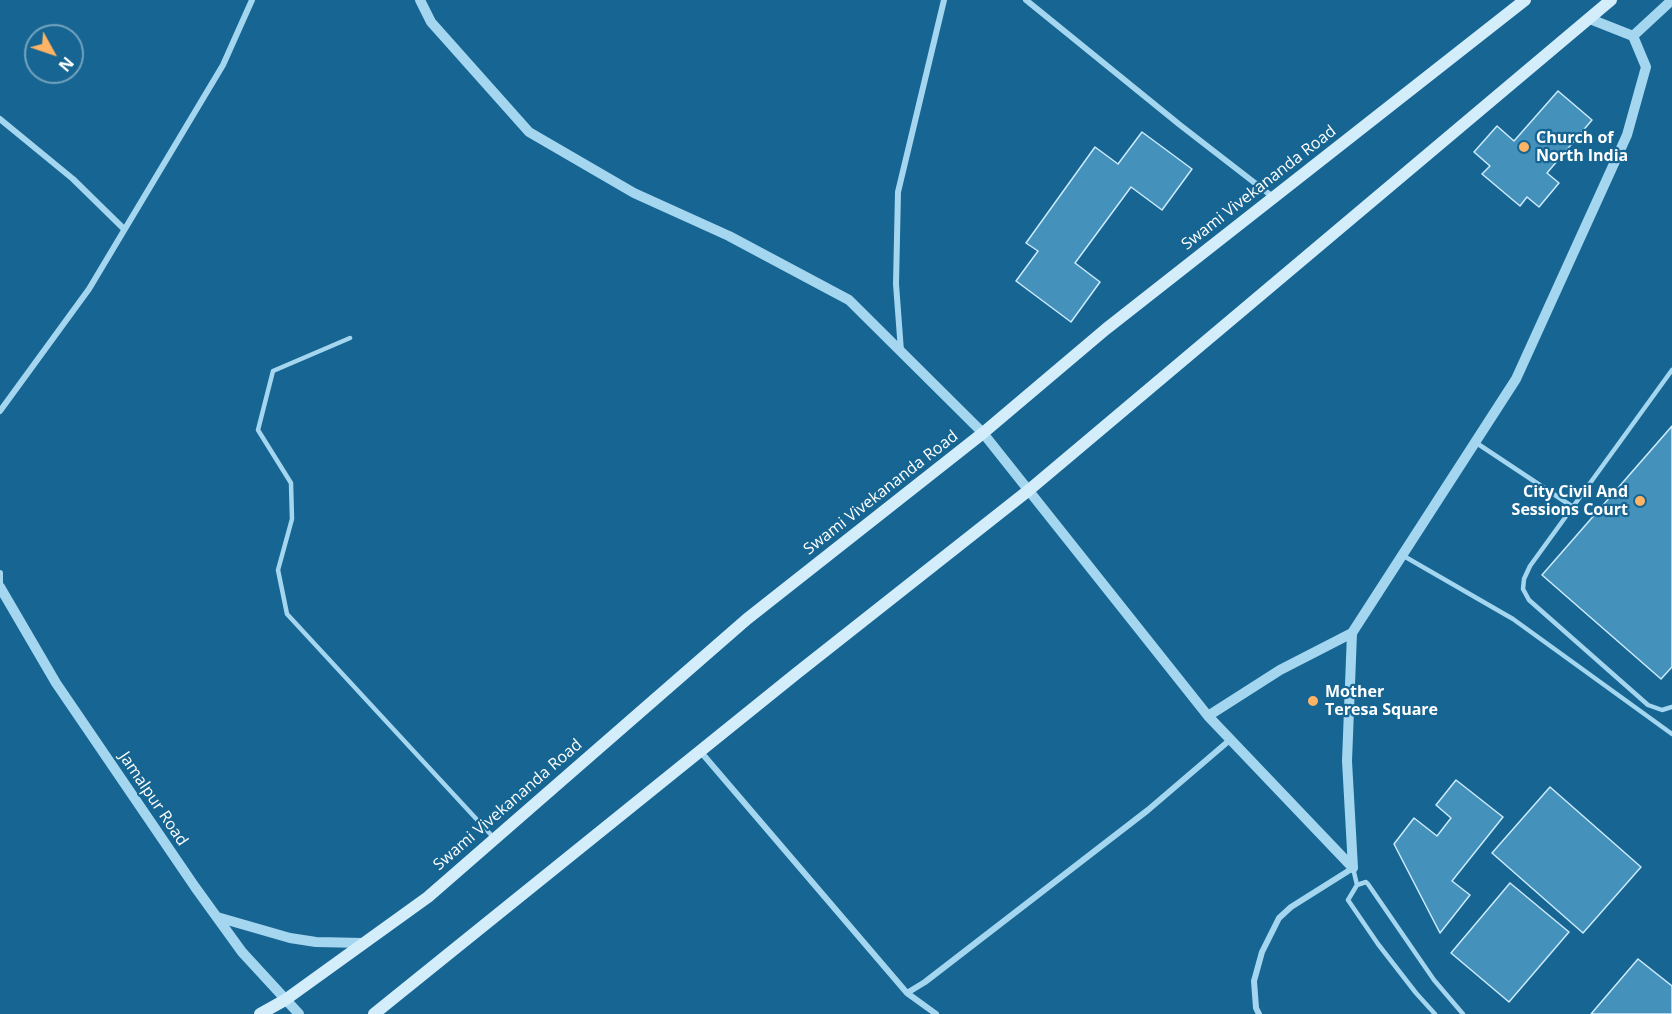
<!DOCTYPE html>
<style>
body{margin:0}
#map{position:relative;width:1672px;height:1014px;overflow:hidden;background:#166592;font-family:"Open Sans",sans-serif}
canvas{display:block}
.north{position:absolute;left:24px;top:24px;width:60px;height:60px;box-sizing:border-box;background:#166592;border:2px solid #73a3be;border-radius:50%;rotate:130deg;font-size:16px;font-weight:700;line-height:24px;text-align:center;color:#fff}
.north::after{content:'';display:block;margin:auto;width:21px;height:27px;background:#ffb364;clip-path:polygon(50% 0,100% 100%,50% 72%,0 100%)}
</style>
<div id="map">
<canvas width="1672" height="1014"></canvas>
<div class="north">N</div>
</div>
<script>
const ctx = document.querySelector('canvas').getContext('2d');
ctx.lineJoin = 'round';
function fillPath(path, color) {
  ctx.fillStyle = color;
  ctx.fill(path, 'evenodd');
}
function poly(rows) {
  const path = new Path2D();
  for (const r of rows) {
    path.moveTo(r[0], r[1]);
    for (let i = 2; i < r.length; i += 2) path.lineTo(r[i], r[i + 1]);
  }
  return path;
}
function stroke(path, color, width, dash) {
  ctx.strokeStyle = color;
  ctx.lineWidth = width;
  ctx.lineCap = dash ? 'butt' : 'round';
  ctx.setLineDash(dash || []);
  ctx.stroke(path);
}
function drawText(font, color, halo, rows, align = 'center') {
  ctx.font = font + ' "Open Sans",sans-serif';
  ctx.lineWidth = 4.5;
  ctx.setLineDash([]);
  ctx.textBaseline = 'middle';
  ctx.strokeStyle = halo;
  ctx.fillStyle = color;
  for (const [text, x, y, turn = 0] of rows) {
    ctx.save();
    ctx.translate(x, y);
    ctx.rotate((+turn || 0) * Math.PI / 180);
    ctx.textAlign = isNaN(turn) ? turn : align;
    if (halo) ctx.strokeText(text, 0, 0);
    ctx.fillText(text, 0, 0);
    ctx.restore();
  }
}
const building = poly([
 [1558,91,1592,120,1547,173,1559,183,1539,207,1527,197,1520,206,1482,174,1490,166,1474,152,1497,126,1514,141,1558,91],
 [1142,132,1192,169,1162,210,1131,187,1075,263,1100,282,1071,322,1016,281,1038,251,1026,243,1095,147,1118,164,1142,132],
 [1672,426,1672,667,1661,679,1542,575,1672,426],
 [1456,780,1503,817,1452,881,1470,895,1440,933,1394,844,1414,818,1437,836,1451,818,1436,805,1456,780],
 [1550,787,1641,867,1583,933,1492,853,1550,787],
 [1510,883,1569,932,1509,1002,1451,953,1510,883],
 [1638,959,1672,986,1672,1014,1591,1014,1638,959]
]);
fillPath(building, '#4491bc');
stroke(building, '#ccebfc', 1.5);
stroke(poly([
 [350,338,273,371,258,430,291,483,292,519,278,570,287,614,493,837],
 [1672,370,1530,566,1524,579,1523,589,1529,600,1648,705,1662,710,1672,707],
 [1475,442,1573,507],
 [1402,555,1513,619,1672,734],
 [1353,868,1357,885],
 [1435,1014,1416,993,1378,944,1348,900,1357,885,1366,882,1368,884,1434,980,1463,1014]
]), '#a5d6f0', 4.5);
stroke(poly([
 [1026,0,1180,125,1273,197],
 [0,119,73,179,124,229],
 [901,351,896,284,898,192,944,0],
 [0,411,89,289,223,65,252,0],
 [0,573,0,587],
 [700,751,907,993,936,1014],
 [907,993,925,982,1148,810,1231,739],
 [1259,1014,1256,1008,1254,981,1262,952,1279,918,1291,907,1353,868]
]), '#a5d6f0', 6);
stroke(poly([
 [420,0,431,22,529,132,634,193,729,236,849,300,983,433,1208,716,1353,868],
 [1633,36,1672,0],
 [0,587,56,683,195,887,242,952,299,1014],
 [1352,633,1347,761,1353,868],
 [1208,716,1280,670,1352,633,1516,379,1627,135,1646,67,1633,36,1590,19],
 [217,917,290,938,316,942,364,943]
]), '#a5d6f0', 10);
stroke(poly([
 [260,1014,285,1000,428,897,747,619,983,433,1106,329,1525,0],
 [374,1014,797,673,1029,490,1611,0]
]), '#d3edfb', 12);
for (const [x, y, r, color] of [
 [1524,147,6,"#ffb364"],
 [1640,501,6,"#ffb364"],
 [1313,701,6,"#ffb364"]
]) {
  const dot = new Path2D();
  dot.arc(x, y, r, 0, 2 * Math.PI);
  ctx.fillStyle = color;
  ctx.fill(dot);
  stroke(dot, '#166592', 2);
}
drawText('bold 16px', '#fff', '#166592', [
 ["Church of",1536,138],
 ["North India",1536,156],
 ["City Civil And",1628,492,"right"],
 ["Sessions Court",1628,510,"right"],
 ["Mother",1325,692],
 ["Teresa Square",1325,710]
], 'left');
drawText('16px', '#fff', '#166592', [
 ["Swami Vivekananda Road",1259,188,-38],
 ["Swami Vivekananda Road",881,493,-38],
 ["Jamalpur Road",153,799,56],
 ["Swami Vivekananda Road",508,805,-41]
]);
</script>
